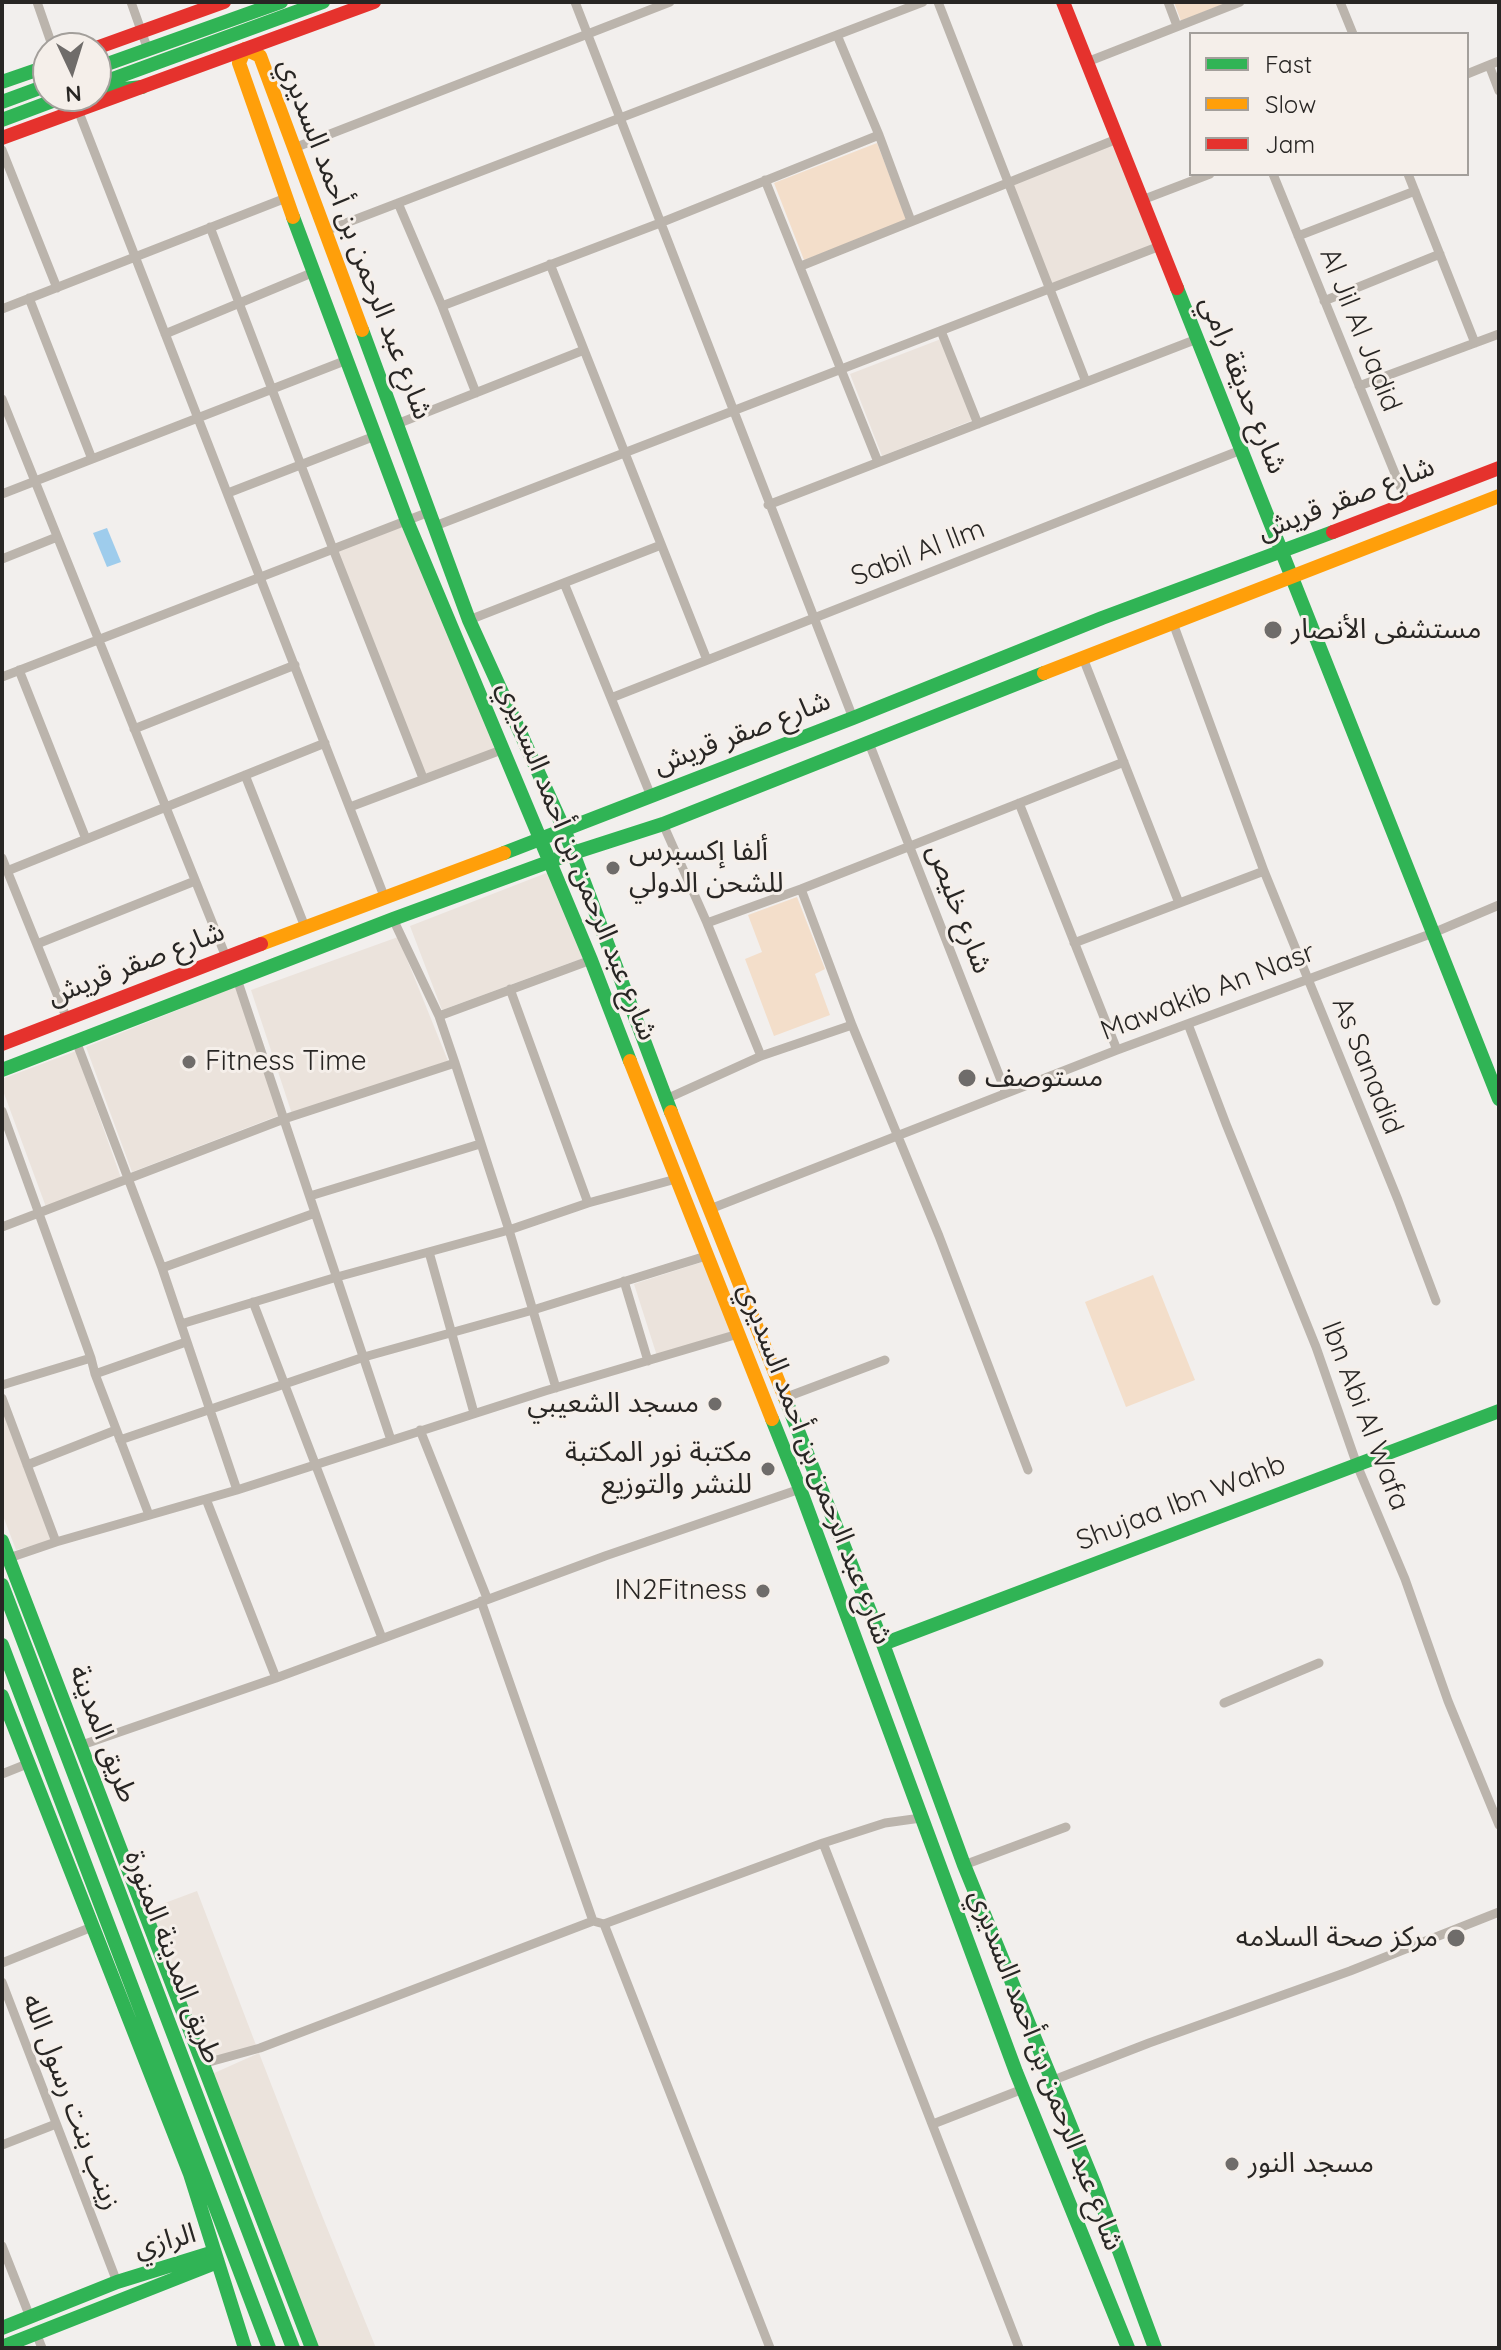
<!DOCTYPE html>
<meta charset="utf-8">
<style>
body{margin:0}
#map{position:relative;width:1501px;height:2350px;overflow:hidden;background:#f2efed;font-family:Quicksand,sans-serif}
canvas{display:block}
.frame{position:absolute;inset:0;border:4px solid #282624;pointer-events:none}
.legend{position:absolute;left:1189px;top:32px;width:280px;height:144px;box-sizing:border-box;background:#f5efea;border:2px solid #a39f9b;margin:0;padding:10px 14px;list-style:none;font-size:24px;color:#282624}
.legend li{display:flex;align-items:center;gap:16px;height:40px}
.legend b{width:40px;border:2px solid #a39f9b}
.north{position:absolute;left:32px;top:32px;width:80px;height:80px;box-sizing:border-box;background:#f5efea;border:2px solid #a39f9b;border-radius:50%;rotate:176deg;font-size:22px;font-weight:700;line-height:32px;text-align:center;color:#282624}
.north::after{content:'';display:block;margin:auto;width:28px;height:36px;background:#6f6c6a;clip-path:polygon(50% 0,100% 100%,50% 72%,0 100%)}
</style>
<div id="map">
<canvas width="1501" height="2350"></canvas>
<div class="frame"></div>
<ul class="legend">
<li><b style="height:10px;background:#30b455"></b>Fast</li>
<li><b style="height:10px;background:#ff9f0a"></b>Slow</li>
<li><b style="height:10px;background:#e5322d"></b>Jam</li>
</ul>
<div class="north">N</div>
</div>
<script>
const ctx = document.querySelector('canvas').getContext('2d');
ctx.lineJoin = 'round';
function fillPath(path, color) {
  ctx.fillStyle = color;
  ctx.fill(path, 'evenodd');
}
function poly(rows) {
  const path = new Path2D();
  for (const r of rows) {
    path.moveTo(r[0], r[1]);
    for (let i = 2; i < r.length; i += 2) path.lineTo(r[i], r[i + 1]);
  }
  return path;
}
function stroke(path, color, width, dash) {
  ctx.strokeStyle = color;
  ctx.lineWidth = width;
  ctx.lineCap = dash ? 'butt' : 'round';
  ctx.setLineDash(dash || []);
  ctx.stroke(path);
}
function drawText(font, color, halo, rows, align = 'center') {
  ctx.font = font + ' Quicksand,"Noto Sans Arabic",sans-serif';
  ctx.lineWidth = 6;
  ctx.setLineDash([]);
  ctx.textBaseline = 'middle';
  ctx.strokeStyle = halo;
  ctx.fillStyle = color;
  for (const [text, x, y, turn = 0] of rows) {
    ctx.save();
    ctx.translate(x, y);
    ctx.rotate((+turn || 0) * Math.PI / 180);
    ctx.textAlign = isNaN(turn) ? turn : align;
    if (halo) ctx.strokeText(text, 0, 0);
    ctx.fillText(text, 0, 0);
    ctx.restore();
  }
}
fillPath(poly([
 [1115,142,1154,245,1050,285,1013,185],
 [941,339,973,420,882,456,850,374],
 [406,524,499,747,425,774,337,551],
 [549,872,583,958,442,1010,410,926],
 [398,937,448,1061,292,1114,251,990],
 [235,987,280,1115,132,1172,86,1047],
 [76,1051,121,1178,46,1207,2,1088,2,1079],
 [705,1261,733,1331,657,1356,634,1284],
 [2,1408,53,1540,16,1550,2,1513],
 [197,1891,256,2045,205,2064,146,1910],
 [259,2053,323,2218,376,2348,316,2348,212,2074]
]), '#ebe3dc');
fillPath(poly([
 [1174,2,1225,2,1226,3,1181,21],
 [877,143,907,220,804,260,774,183],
 [797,897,825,969,815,974,830,1015,774,1036,745,959,762,952,748,915],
 [1153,1275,1195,1380,1126,1407,1085,1302]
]), '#f3deca');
fillPath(poly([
 [107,528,121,562,107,567,93,533]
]), '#9eccec');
stroke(poly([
 [37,2,53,48],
 [131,2,148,50],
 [575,2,853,718],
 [938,2,1086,382],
 [1168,2,1177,26],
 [1340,2,1353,34],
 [837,35,879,135,911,221],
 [1087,62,1240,2],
 [1489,65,1499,91],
 [1467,74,1499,61],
 [78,110,384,896],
 [294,148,670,2],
 [2,150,57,288],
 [1273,174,1407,503],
 [1408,174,1475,343],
 [765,180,878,462],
 [1142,200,1210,174],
 [398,203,442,306,476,393],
 [210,227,333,549,423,778],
 [325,231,923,2],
 [1298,236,1415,191],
 [550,264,707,660],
 [801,266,1117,139],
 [29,298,92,459],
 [1324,301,1440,254],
 [442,306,660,223,879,135],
 [2,309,286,198],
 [941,331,978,424],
 [165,334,314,272],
 [1359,386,1499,334],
 [2,399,226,957],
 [397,424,584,350],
 [228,493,375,436],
 [2,494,347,360],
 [768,505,1197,339],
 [435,526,1160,246],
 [2,559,57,537],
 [564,583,651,796],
 [469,620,661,545],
 [1173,623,1264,871,1398,1200,1436,1301],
 [1083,658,1179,903],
 [19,670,86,839],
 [2,677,429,512],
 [611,698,1241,450],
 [134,729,295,665],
 [869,743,1006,1093],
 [245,775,305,927],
 [1019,803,1117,1050],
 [350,807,504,749],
 [663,824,707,923,761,1056],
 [2,858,67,1019],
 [7,871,325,743],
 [801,889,852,1025,939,1236,1028,1470],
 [393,919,439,1016,455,1063,509,1230,556,1388],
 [707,923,801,889,1124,762],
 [1074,943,1264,871],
 [37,944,195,881],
 [237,979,391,1440],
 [510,989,588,1203],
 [439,1016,591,960],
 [1188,1024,1226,1124,1316,1347,1357,1465,1405,1579,1448,1701,1499,1825],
 [76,1041,162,1268,237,1490],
 [666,1099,761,1056,852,1025],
 [2,1111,91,1358,95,1374,149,1515],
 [310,1196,480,1144],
 [710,1209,1117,1050,1433,933,1499,905],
 [2,1227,284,1119,455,1063],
 [429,1252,474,1413],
 [162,1268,315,1213],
 [624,1281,648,1361],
 [253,1302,382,1638],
 [181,1324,337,1277,509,1230,588,1203,676,1179],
 [95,1374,186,1342],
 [2,1385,91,1358],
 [2,1398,56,1542],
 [784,1398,885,1360],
 [420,1430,487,1598],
 [120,1440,364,1357,533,1310,706,1256],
 [27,1465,116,1430],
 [206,1499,276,1678],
 [9,1558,56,1542,237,1490,545,1391,738,1334],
 [481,1601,593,1921],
 [1224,1703,1319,1663],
 [79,1746,276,1678,605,1556,800,1489],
 [2,1774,27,1764],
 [823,1843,1019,2348],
 [964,1865,1066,1827],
 [604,1924,770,2348],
 [2,1963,92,1927],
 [2,1982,117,2282],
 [202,2064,260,2048,593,1921,604,1924,823,1843,885,1823,921,1818],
 [1051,2081,1149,2043,1350,1971,1499,1912],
 [933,2124,1023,2089],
 [2,2145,56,2124],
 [2,2246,30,2317],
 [36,2333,42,2348]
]), '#bbb4ac', 9);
stroke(poly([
 [96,68,281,2],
 [2,82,48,66],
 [96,85,323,2],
 [96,92,142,87],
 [2,102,48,85],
 [2,120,66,96],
 [293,217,407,521,591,960,630,1061],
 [1177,288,1499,1099],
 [362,330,469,620,564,829,671,1112],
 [504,853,853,718,1102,618,1333,532],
 [2,1070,393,919,573,853,663,824,1044,673],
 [785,1398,883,1644,964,1865,1095,2186,1155,2348],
 [772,1419,800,1489,1016,2072,1128,2348],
 [2,1541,312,2348],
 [2,1585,293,2348],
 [883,1644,1499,1411],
 [2,1645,269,2348],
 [2,1696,190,2174,245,2348],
 [2,2328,117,2282,214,2252,210,2265,2,2347]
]), '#30b455', 14);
stroke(poly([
 [293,217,239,63,245,49,260,56,362,330],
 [1044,673,1499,496],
 [261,944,504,853],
 [630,1061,772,1419],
 [671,1112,785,1398]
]), '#ff9f0a', 14);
stroke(poly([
 [1063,2,1177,288],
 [96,48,224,2],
 [2,138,374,2],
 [1333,532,1499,468],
 [2,1044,261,944]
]), '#e5322d', 14);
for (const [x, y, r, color] of [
 [1273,630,10,"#6f6c6a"],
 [613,868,8,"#6f6c6a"],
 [189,1062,8,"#6f6c6a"],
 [967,1078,10,"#6f6c6a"],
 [715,1404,8,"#6f6c6a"],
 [768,1469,8,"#6f6c6a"],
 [763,1591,8,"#6f6c6a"],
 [1456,1938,10,"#6f6c6a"],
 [1232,2164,8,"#6f6c6a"]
]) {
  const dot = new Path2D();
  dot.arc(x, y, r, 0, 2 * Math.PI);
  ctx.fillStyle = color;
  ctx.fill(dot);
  stroke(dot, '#f5efea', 3);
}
drawText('28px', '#282624', '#f5efea', [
 ["شارع عبد الرحمن بن أحمد السديري",355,239,69],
 ["Al Jil Al Jadid",1360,330,68],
 ["شارع حديقة رامي",1243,385,68],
 ["شارع صقر قريش",1346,499,-21],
 ["Sabil Al llm",918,553,-21],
 ["شارع صقر قريش",742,733,-21],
 ["شارع عبد الرحمن بن أحمد السديري",577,861,68],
 ["شارع خليص",959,909,69],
 ["شارع صقر قريش",136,964,-21],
 ["Mawakib An Nasr",1208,992,-21],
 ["As Sanadid",1367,1066,68],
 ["Ibn Abi Al Wafa",1365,1416,69],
 ["شارع عبد الرحمن بن أحمد السديري",815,1464,69],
 ["Shujaa Ibn Wahb",1181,1503,-21],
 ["طريق المدينة",103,1734,69],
 ["طريق المدينة المنورة",173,1957,69],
 ["شارع عبد الرحمن بن أحمد السديري",1046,2070,69],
 ["زينب بنت رسول الله",71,2102,69],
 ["الرازي",165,2241,-15]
]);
drawText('28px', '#282624', '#f5efea', [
 ["مستشفى الأنصار",1291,630],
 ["ألفا إكسبرس",629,852],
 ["للشحن الدولي",629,884],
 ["Fitness Time",205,1062],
 ["مستوصف",985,1078],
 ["مسجد الشعيبي",699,1404,"right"],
 ["مكتبة نور المكتبة",752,1453,"right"],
 ["للنشر والتوزيع",752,1485,"right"],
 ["IN2Fitness",747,1591,"right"],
 ["مركز صحة السلامه",1438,1938,"right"],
 ["مسجد النور",1248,2164]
], 'left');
</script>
